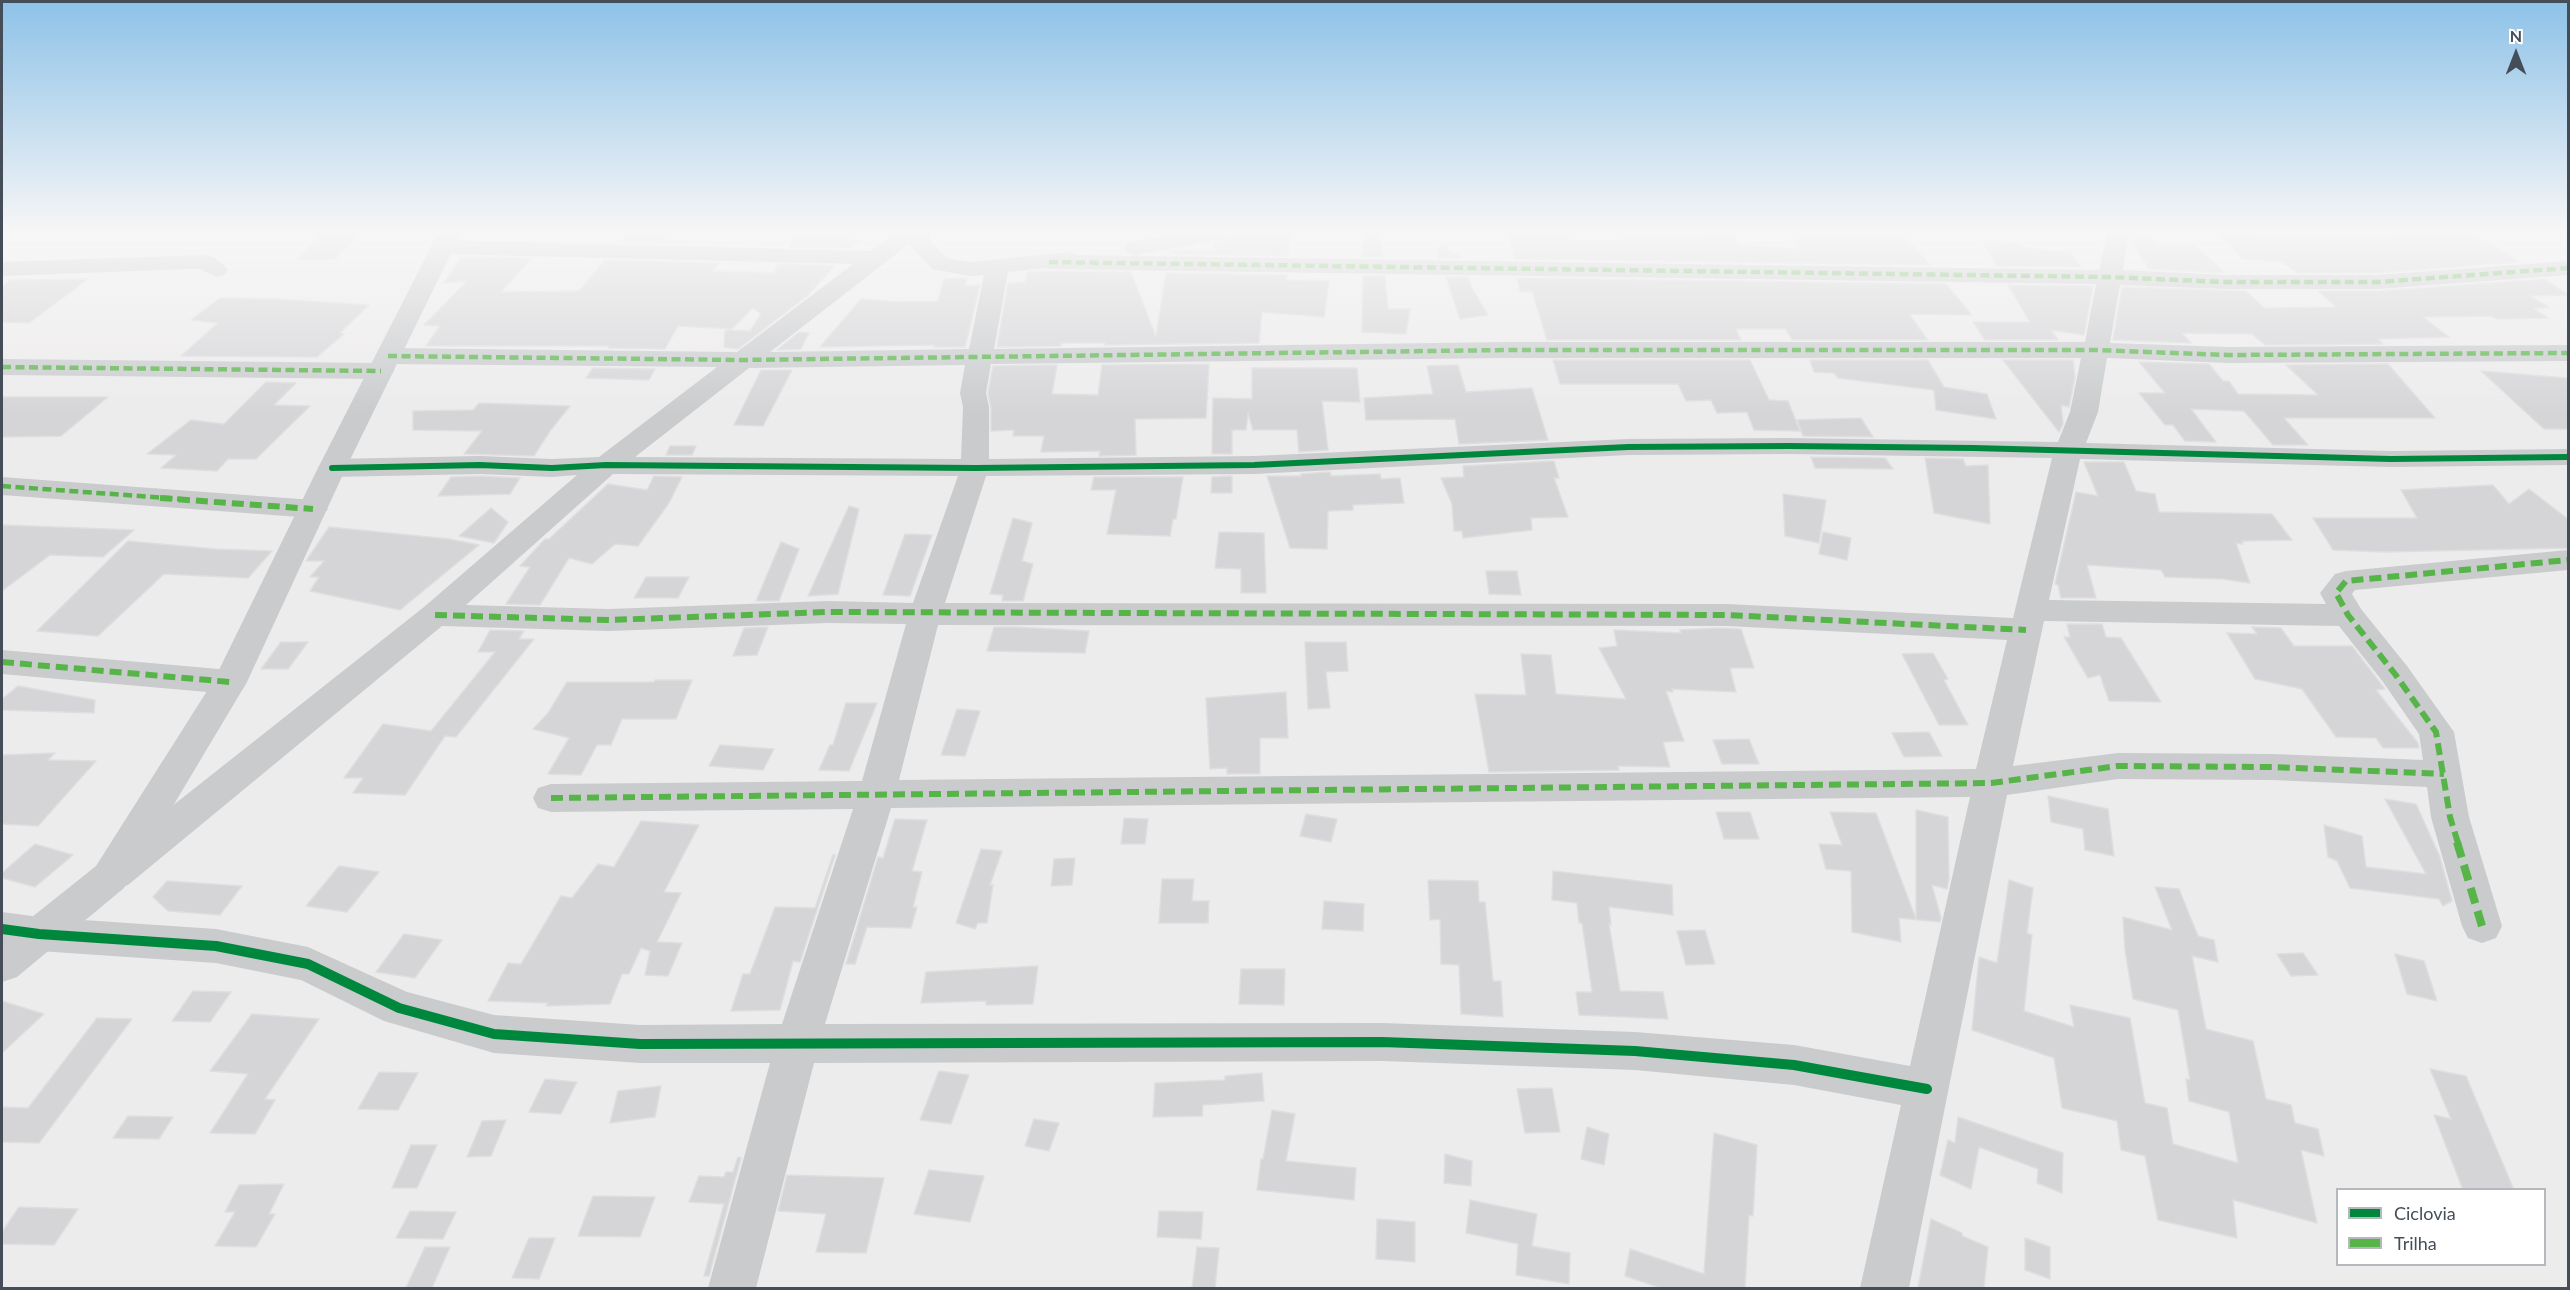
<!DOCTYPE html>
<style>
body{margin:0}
#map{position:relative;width:2570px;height:1290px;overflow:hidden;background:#edecec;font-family:Lato,sans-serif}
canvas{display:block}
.frame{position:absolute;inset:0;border:3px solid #454e58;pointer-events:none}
.legend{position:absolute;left:2336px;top:1188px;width:210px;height:78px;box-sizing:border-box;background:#fff;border:2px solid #b5b8bc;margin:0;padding:8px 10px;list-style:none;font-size:18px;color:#454e58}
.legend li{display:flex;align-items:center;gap:12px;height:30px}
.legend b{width:30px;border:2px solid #b5b8bc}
.north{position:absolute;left:2486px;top:24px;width:60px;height:60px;-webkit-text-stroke:4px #fff;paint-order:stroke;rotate:0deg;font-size:16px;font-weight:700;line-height:24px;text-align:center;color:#454e58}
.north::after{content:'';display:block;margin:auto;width:21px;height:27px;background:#454e58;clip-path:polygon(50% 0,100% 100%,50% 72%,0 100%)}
</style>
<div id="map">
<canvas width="2570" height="1290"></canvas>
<div class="frame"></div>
<ul class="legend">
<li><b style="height:8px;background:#00873e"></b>Ciclovia</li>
<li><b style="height:8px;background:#57b448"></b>Trilha</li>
</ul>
<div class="north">N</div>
</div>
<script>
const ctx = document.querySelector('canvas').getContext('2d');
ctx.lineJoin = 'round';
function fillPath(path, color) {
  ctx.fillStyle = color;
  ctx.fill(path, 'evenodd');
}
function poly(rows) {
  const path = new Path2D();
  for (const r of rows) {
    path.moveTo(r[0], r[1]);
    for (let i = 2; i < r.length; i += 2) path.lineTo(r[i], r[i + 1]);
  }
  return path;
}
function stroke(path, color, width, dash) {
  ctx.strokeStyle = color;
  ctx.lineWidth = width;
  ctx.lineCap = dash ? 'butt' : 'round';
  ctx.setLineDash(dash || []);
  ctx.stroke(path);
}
const building = poly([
 [323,233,361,233,335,259,296,260,323,233],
 [627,233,666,233,662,239,722,243,620,242,627,233],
 [1231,233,1290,233,1288,256,1169,254,1170,251,1176,250,1215,250,1214,243,1227,240,1231,233],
 [1364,233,1380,233,1383,257,1363,257,1364,233],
 [1509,233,1568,233,1569,240,1622,240,1621,237,1706,238,1704,233,1733,233,1738,245,1800,249,1793,239,1906,238,1930,265,1514,259,1509,233],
 [2218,233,2299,237,2472,233,2520,262,2377,273,2297,273,2282,262,2242,259,2218,233],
 [794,237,819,237,860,240,852,248,789,247,794,237],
 [2130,239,2155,239,2160,244,2194,244,2225,273,2149,269,2130,239],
 [1981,240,2020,243,2022,247,2047,251,2070,251,2081,267,1997,266,1981,240],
 [1445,244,1451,254,1461,255,1462,258,1439,258,1436,249,1445,244],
 [461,257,532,258,501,292,579,291,605,260,719,263,713,271,773,273,778,264,835,266,807,296,738,349,724,347,725,330,750,331,761,314,753,308,732,329,678,326,665,349,608,348,609,346,426,346,440,326,424,325,467,281,444,283,461,257],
 [1047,271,1131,272,1156,337,1166,273,1287,275,1286,280,1329,281,1324,317,1262,312,1259,343,1105,345,1105,343,1061,343,1061,346,997,347,1008,283,1025,282,1027,272,1047,271],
 [1363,276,1385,276,1388,309,1410,309,1406,334,1362,332,1363,276],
 [1446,277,1468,277,1473,290,1488,315,1460,319,1446,277],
 [967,278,965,286,980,285,965,347,934,347,935,345,820,347,861,299,901,302,938,301,944,279,967,278],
 [1517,278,1946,284,1972,315,1909,314,1928,340,1792,340,1786,329,1736,329,1741,340,1547,340,1532,291,1520,292,1517,278],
 [88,279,29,323,2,322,2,287,10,280,88,279],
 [2545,279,2568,295,2530,296,2549,307,2534,309,2548,318,2497,319,2492,316,2423,317,2449,337,2378,339,2383,344,2265,345,2252,334,2182,333,2191,343,2113,340,2122,287,2246,291,2264,308,2336,307,2318,291,2377,291,2545,279],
 [2008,285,2093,286,2084,335,2051,330,2058,340,1985,340,1973,322,2030,322,2008,285],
 [220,298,275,299,369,305,340,333,344,334,317,357,181,356,218,323,191,320,220,298],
 [799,332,809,333,801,349,777,350,799,332],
 [1553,360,1750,360,1769,400,1788,401,1800,431,1754,430,1747,412,1717,413,1711,400,1686,401,1678,384,1560,384,1553,360],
 [1810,360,1928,360,1944,387,1987,394,1996,419,1936,410,1934,390,1838,378,1834,373,1814,372,1810,360],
 [2003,360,2073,360,2075,377,2069,407,2061,405,2063,424,2059,432,2003,360],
 [2139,362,2209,364,2223,381,2229,381,2238,394,2318,395,2286,365,2388,364,2435,418,2284,418,2308,445,2273,445,2244,411,2191,409,2216,442,2185,441,2173,425,2165,425,2139,393,2165,393,2139,362],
 [1209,364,1206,418,1135,419,1136,455,1099,456,1100,451,1041,452,1044,436,1013,436,1014,430,991,431,991,407,988,393,993,366,1057,365,1052,394,1098,395,1102,365,1209,364],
 [1458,365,1466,392,1532,388,1548,440,1459,444,1455,419,1366,420,1364,398,1433,394,1427,366,1458,365],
 [593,368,655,369,649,380,586,378,593,368],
 [1252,368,1357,368,1360,402,1322,401,1328,450,1299,452,1297,430,1253,430,1248,413,1246,430,1232,430,1232,454,1212,454,1213,398,1252,399,1252,368],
 [761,370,792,370,763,426,734,425,761,370],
 [2481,371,2568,378,2568,429,2544,429,2481,371],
 [266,382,296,383,274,405,310,406,256,459,228,459,217,471,161,468,176,455,147,454,191,420,224,424,266,382],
 [2,397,108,397,61,436,2,437,2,397],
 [479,403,570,406,550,431,534,456,464,454,482,431,413,430,413,411,473,410,479,403],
 [1861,418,1873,437,1803,436,1797,420,1861,418],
 [670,446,696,446,692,455,666,455,670,446],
 [1811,457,1885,458,1893,469,1815,468,1811,457],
 [1925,458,1963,459,1966,466,1988,465,1990,524,1934,513,1925,458],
 [1554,461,1559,478,1554,478,1568,517,1531,518,1532,530,1463,538,1462,531,1454,531,1452,504,1441,478,1464,477,1463,466,1554,461],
 [2084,462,2124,462,2136,491,2155,494,2159,512,2272,514,2292,540,2242,541,2243,544,2236,543,2250,583,2223,579,2165,577,2161,570,2087,565,2096,598,2061,598,2058,585,2055,584,2076,492,2098,496,2084,462],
 [1330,472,1331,476,1380,474,1381,479,1400,478,1404,503,1353,505,1353,510,1328,511,1327,549,1290,548,1267,476,1301,476,1301,474,1330,472],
 [480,476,520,478,510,494,438,496,451,477,480,476],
 [654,476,682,477,669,503,638,546,615,544,592,564,569,558,540,605,506,604,530,567,520,566,545,539,549,539,608,484,647,490,654,476],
 [1232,476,1232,493,1211,493,1212,477,1232,476],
 [1094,477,1183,477,1176,519,1173,519,1170,536,1107,534,1116,490,1091,490,1094,477],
 [2493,485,2509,504,2529,489,2568,519,2568,548,2384,552,2333,550,2313,518,2417,518,2401,490,2493,485],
 [1783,494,1826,500,1819,543,1785,536,1783,494],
 [849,506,859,509,838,594,808,596,849,506],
 [491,508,508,522,494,543,459,536,491,508],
 [1013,518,1032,523,1022,561,1033,564,1023,601,1002,601,1003,595,990,594,1013,518],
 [2,525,134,530,103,557,50,555,2,591,2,525],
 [329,527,449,539,479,545,400,610,310,591,319,577,310,577,324,561,306,561,329,527],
 [1219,532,1264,533,1266,593,1241,593,1241,569,1215,568,1219,532],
 [1823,532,1851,538,1847,560,1819,554,1823,532],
 [905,534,932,535,910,596,883,595,905,534],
 [128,541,215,549,272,551,248,578,164,574,98,636,37,631,128,541],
 [781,542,799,549,779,601,756,601,781,542],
 [1486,571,1517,571,1521,595,1489,594,1486,571],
 [646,577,689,577,678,598,634,598,646,577],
 [2067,624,2102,624,2106,637,2121,638,2161,702,2109,701,2100,675,2088,678,2064,637,2070,637,2067,624],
 [768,627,757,655,733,656,744,628,768,627],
 [994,627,1016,627,1089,631,1085,653,987,651,994,627],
 [2252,627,2281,628,2294,646,2352,646,2385,689,2376,690,2418,743,2419,748,2383,748,2376,738,2336,737,2302,689,2255,679,2227,633,2257,634,2252,627],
 [1718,628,1741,629,1754,668,1730,668,1736,692,1672,689,1673,692,1666,691,1684,741,1663,742,1670,767,1618,766,1619,770,1489,772,1475,694,1526,695,1521,654,1551,655,1556,694,1626,699,1599,648,1617,646,1614,630,1681,633,1680,630,1718,628],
 [490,630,524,631,519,639,534,639,456,737,445,736,405,795,353,793,363,778,344,778,383,724,431,731,495,652,478,652,490,630],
 [281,642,308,642,288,669,261,669,281,642],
 [1305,642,1346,642,1348,671,1326,672,1330,708,1308,709,1305,642],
 [1933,653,1948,679,1944,680,1968,725,1939,725,1902,654,1933,653],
 [655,680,692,680,676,719,622,719,611,745,597,745,581,775,548,774,569,738,533,729,548,713,567,682,654,682,655,680],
 [18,686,95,700,94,713,2,710,2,699,18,686],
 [1286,692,1288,738,1260,738,1260,774,1227,774,1227,768,1210,769,1206,698,1286,692],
 [846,703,877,703,849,771,819,770,830,745,833,745,846,703],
 [957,709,980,711,965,756,941,755,957,709],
 [1929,732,1942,756,1904,757,1892,733,1929,732],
 [1749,739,1759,764,1722,764,1713,740,1749,739],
 [720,745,774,749,763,770,709,766,720,745],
 [55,753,48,760,96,761,38,826,2,824,2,755,55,753],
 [2048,796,2108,809,2114,856,2085,850,2083,829,2051,822,2048,796],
 [2385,799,2416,804,2440,857,2452,901,2443,906,2439,899,2350,888,2337,861,2328,857,2324,825,2362,836,2366,867,2426,874,2385,799],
 [1916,810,1948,817,1949,879,1947,889,1932,885,1941,918,1940,922,1899,918,1901,942,1852,932,1851,871,1826,869,1819,844,1842,845,1830,812,1876,813,1916,919,1916,810],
 [1716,812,1750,812,1759,839,1724,839,1716,812],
 [1306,814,1337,819,1331,842,1300,836,1306,814],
 [1124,818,1148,819,1145,844,1121,844,1124,818],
 [895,819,927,820,912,871,922,872,913,907,917,907,911,928,867,927,855,964,846,964,878,857,883,858,895,819],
 [641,821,699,825,664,892,681,893,657,942,682,943,668,976,645,975,650,951,641,948,629,974,622,974,610,1004,546,1006,548,1003,488,1001,508,963,521,964,561,896,572,898,598,864,614,867,641,821],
 [35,844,73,855,35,887,2,878,2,873,35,844],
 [981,849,1002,851,990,885,993,885,987,923,978,923,975,929,956,923,981,849],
 [833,855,835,855,800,962,793,961,780,1010,731,1011,743,974,750,974,775,907,815,908,833,855],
 [1075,858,1072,885,1051,886,1054,859,1075,858],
 [339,866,379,872,347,912,306,906,339,866],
 [1553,871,1672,885,1673,915,1609,907,1611,925,1609,924,1620,991,1663,992,1668,1019,1579,1015,1576,992,1592,992,1582,923,1579,923,1577,903,1552,900,1553,871],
 [1162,879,1194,879,1192,901,1209,901,1208,923,1159,923,1162,879],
 [1428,880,1478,881,1479,902,1485,902,1493,981,1501,981,1503,1017,1461,1014,1459,965,1441,964,1440,919,1430,920,1428,880],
 [2009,880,2033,888,2027,933,2032,935,2024,1011,2074,1027,2070,1005,2130,1018,2145,1103,2167,1108,2173,1144,2238,1163,2229,1112,2189,1101,2186,1079,2190,1080,2178,1010,2133,999,2125,950,2123,917,2172,930,2155,887,2179,889,2198,936,2214,940,2218,962,2192,956,2206,1029,2253,1041,2266,1099,2291,1105,2295,1123,2318,1129,2324,1156,2301,1150,2317,1223,2233,1200,2237,1238,2158,1220,2145,1156,2121,1150,2117,1121,2062,1108,2054,1058,1972,1030,1979,957,1997,963,2009,880],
 [167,881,242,886,220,915,168,911,153,897,167,881],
 [1324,901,1364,904,1363,931,1322,929,1324,901],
 [1705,930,1715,964,1686,965,1677,931,1705,930],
 [404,934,442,940,415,978,376,972,404,934],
 [2303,953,2318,975,2291,976,2277,954,2303,953],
 [2395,954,2424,961,2437,1001,2407,994,2395,954],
 [1038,966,1033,1004,986,1005,986,1001,921,1003,926,972,1038,966],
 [1241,969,1285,969,1284,1005,1239,1004,1241,969],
 [193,991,231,992,210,1022,172,1021,193,991],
 [2,1001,44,1014,2,1053,2,1001],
 [252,1014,319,1019,265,1099,275,1100,255,1134,210,1133,248,1074,210,1071,252,1014],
 [97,1018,132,1019,39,1143,2,1142,2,1107,28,1108,97,1018],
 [2430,1069,2466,1076,2514,1190,2463,1190,2434,1115,2451,1119,2430,1069],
 [939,1071,969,1075,951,1124,920,1120,939,1071],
 [379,1072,418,1073,398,1110,358,1109,379,1072],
 [1262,1073,1264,1101,1203,1105,1202,1116,1153,1117,1155,1083,1225,1080,1225,1076,1262,1073],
 [545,1079,577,1082,561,1114,529,1112,545,1079],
 [661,1086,655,1117,610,1123,618,1091,661,1086],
 [1552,1088,1560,1132,1525,1133,1517,1089,1552,1088],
 [1272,1110,1295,1114,1286,1161,1356,1168,1354,1200,1257,1190,1261,1159,1263,1159,1272,1110],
 [128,1116,173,1117,159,1139,113,1138,128,1116],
 [1958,1117,2063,1153,2062,1193,2037,1183,2038,1169,1979,1147,1971,1189,1940,1175,1948,1140,1955,1143,1958,1117],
 [1034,1119,1059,1123,1049,1151,1025,1146,1034,1119],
 [506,1120,491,1156,467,1157,482,1121,506,1120],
 [1587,1127,1609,1134,1604,1165,1581,1159,1587,1127],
 [1714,1133,1757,1145,1753,1216,1749,1215,1745,1288,1661,1288,1625,1276,1630,1249,1704,1274,1714,1133],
 [411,1145,437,1145,417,1188,392,1188,411,1145],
 [1445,1154,1472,1161,1471,1186,1444,1183,1445,1154],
 [738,1157,741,1158,709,1276,704,1276,724,1204,689,1202,699,1176,724,1177,726,1172,733,1172,738,1157],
 [929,1170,984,1176,970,1222,914,1214,929,1170],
 [787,1175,884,1178,866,1253,816,1252,826,1214,778,1211,787,1175],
 [284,1184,269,1214,275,1214,256,1247,215,1246,235,1212,225,1212,239,1185,284,1184],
 [593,1196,655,1197,640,1237,578,1236,593,1196],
 [1470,1200,1537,1214,1532,1246,1570,1253,1569,1284,1516,1275,1518,1244,1466,1233,1470,1200],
 [19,1207,78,1209,54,1245,2,1244,2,1232,19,1207],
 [410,1211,456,1212,443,1239,396,1238,410,1211],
 [1159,1211,1203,1212,1201,1239,1157,1237,1159,1211],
 [1377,1219,1415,1222,1415,1262,1376,1259,1377,1219],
 [1931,1219,1962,1233,1962,1236,1988,1247,1984,1288,1918,1288,1931,1219],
 [529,1238,555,1238,539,1279,512,1278,529,1238],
 [2025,1238,2050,1247,2050,1279,2025,1270,2025,1238],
 [425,1247,450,1247,432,1288,406,1288,425,1247],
 [1197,1247,1219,1248,1215,1288,1192,1288,1197,1247]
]);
fillPath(building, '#d5d4d7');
stroke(building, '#dededf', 1.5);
fillPath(poly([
 [894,233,928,233,932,243,947,258,971,262,1069,252,1078,255,2099,270,2107,233,2129,233,2123,270,2225,275,2377,275,2568,261,2568,275,2377,289,2225,289,2120,285,2110,343,2228,347,2568,345,2568,361,2228,363,2107,358,2098,412,2086,443,2391,451,2568,449,2568,465,2391,467,2080,459,2049,600,2326,604,2320,593,2335,574,2346,571,2568,550,2568,570,2355,590,2352,594,2361,609,2407,666,2454,732,2469,817,2502,926,2496,938,2482,943,2468,938,2462,926,2431,817,2427,787,2273,780,2118,779,2007,795,1909,1288,1860,1288,1901,1105,1794,1085,1635,1070,1382,1061,814,1063,756,1288,708,1288,770,1063,640,1063,494,1053,384,1021,301,980,216,963,39,951,2,946,2,912,39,917,216,929,308,947,407,992,494,1015,640,1025,782,1024,853,809,551,812,538,808,533,798,538,788,551,784,862,781,906,624,828,623,609,631,442,626,128,885,114,890,100,885,95,874,100,863,424,607,577,475,552,477,480,474,332,477,322,474,318,468,322,462,332,459,480,456,552,459,599,457,717,367,388,364,379,361,375,356,379,351,388,348,737,352,853,264,443,254,435,252,432,247,435,242,443,240,871,251,894,233],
 [909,244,932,269,971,276,984,275,969,349,770,352,909,244],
 [1046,268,1049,269,2096,284,2085,342,1508,342,994,349,1008,272,1046,268],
 [1508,358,2081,358,2070,412,2058,442,1788,438,1628,439,1254,456,989,459,989,407,986,393,991,364,1508,358],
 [965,365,960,393,963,407,961,459,635,457,749,368,965,365],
 [1788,454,2052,458,2013,618,1727,604,945,603,986,476,1254,474,1628,455,1788,454],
 [613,474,958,476,913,603,828,601,609,609,466,605,613,474],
 [2044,621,2339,626,2383,682,2419,734,2423,760,2273,754,2118,753,2013,766,2044,621],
 [938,625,1727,626,2007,640,1976,769,899,780,938,625],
 [1970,797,1910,1066,1794,1045,1635,1032,1382,1023,825,1024,891,808,1970,797],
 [1178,233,1229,233,1226,238,1218,240,1135,255,1127,253,1124,248,1127,243,1178,233],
 [205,255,213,257,224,265,228,270,224,275,216,277,200,269,190,269,2,276,2,262,205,255],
 [2,359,381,363,390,365,394,371,390,377,381,379,2,375,2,359],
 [2,477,313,500,323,503,328,509,323,515,313,518,2,495,2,477],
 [2,650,230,670,242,674,247,682,242,690,230,694,2,674,2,650]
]), '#c9cbcd');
fillPath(poly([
 [438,233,461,233,346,468,247,682,124,888,17,977,2,982,2,941,96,866,214,680,318,468,438,233]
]), '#c9cbcd');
stroke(poly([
 [1049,262,2110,277,2225,282,2377,282,2568,268],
 [388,356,741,360,1508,350,2095,350,2228,355,2568,353],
 [2,367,381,371],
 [2,486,180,499]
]), '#57b448', 4.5, [9, 4.5]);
stroke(poly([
 [160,498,313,509],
 [435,615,609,620,828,612,1727,615,2026,630],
 [2,662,230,682],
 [551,798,1991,783,2118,766,2273,767,2444,774],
 [2458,843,2450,817,2436,732,2395,674,2348,615,2336,593,2346,581,2568,560]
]), '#57b448', 6, [12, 6]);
stroke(poly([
 [2457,842,2482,926]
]), '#57b448', 8, [16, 8]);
stroke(poly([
 [332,468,480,465,552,468,606,465,975,468,1254,465,1628,447,1788,446,1973,448,2391,459,2568,457]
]), '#00873e', 6);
stroke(poly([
 [2,929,39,934,216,946,308,964,399,1008,494,1034,640,1044,1382,1042,1635,1051,1794,1065,1927,1089]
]), '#00873e', 10);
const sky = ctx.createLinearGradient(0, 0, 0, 414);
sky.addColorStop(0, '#8dc2e8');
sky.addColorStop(0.56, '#f7f6f6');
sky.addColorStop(1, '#f7f6f600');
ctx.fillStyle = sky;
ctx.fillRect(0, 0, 2570, 414);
</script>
